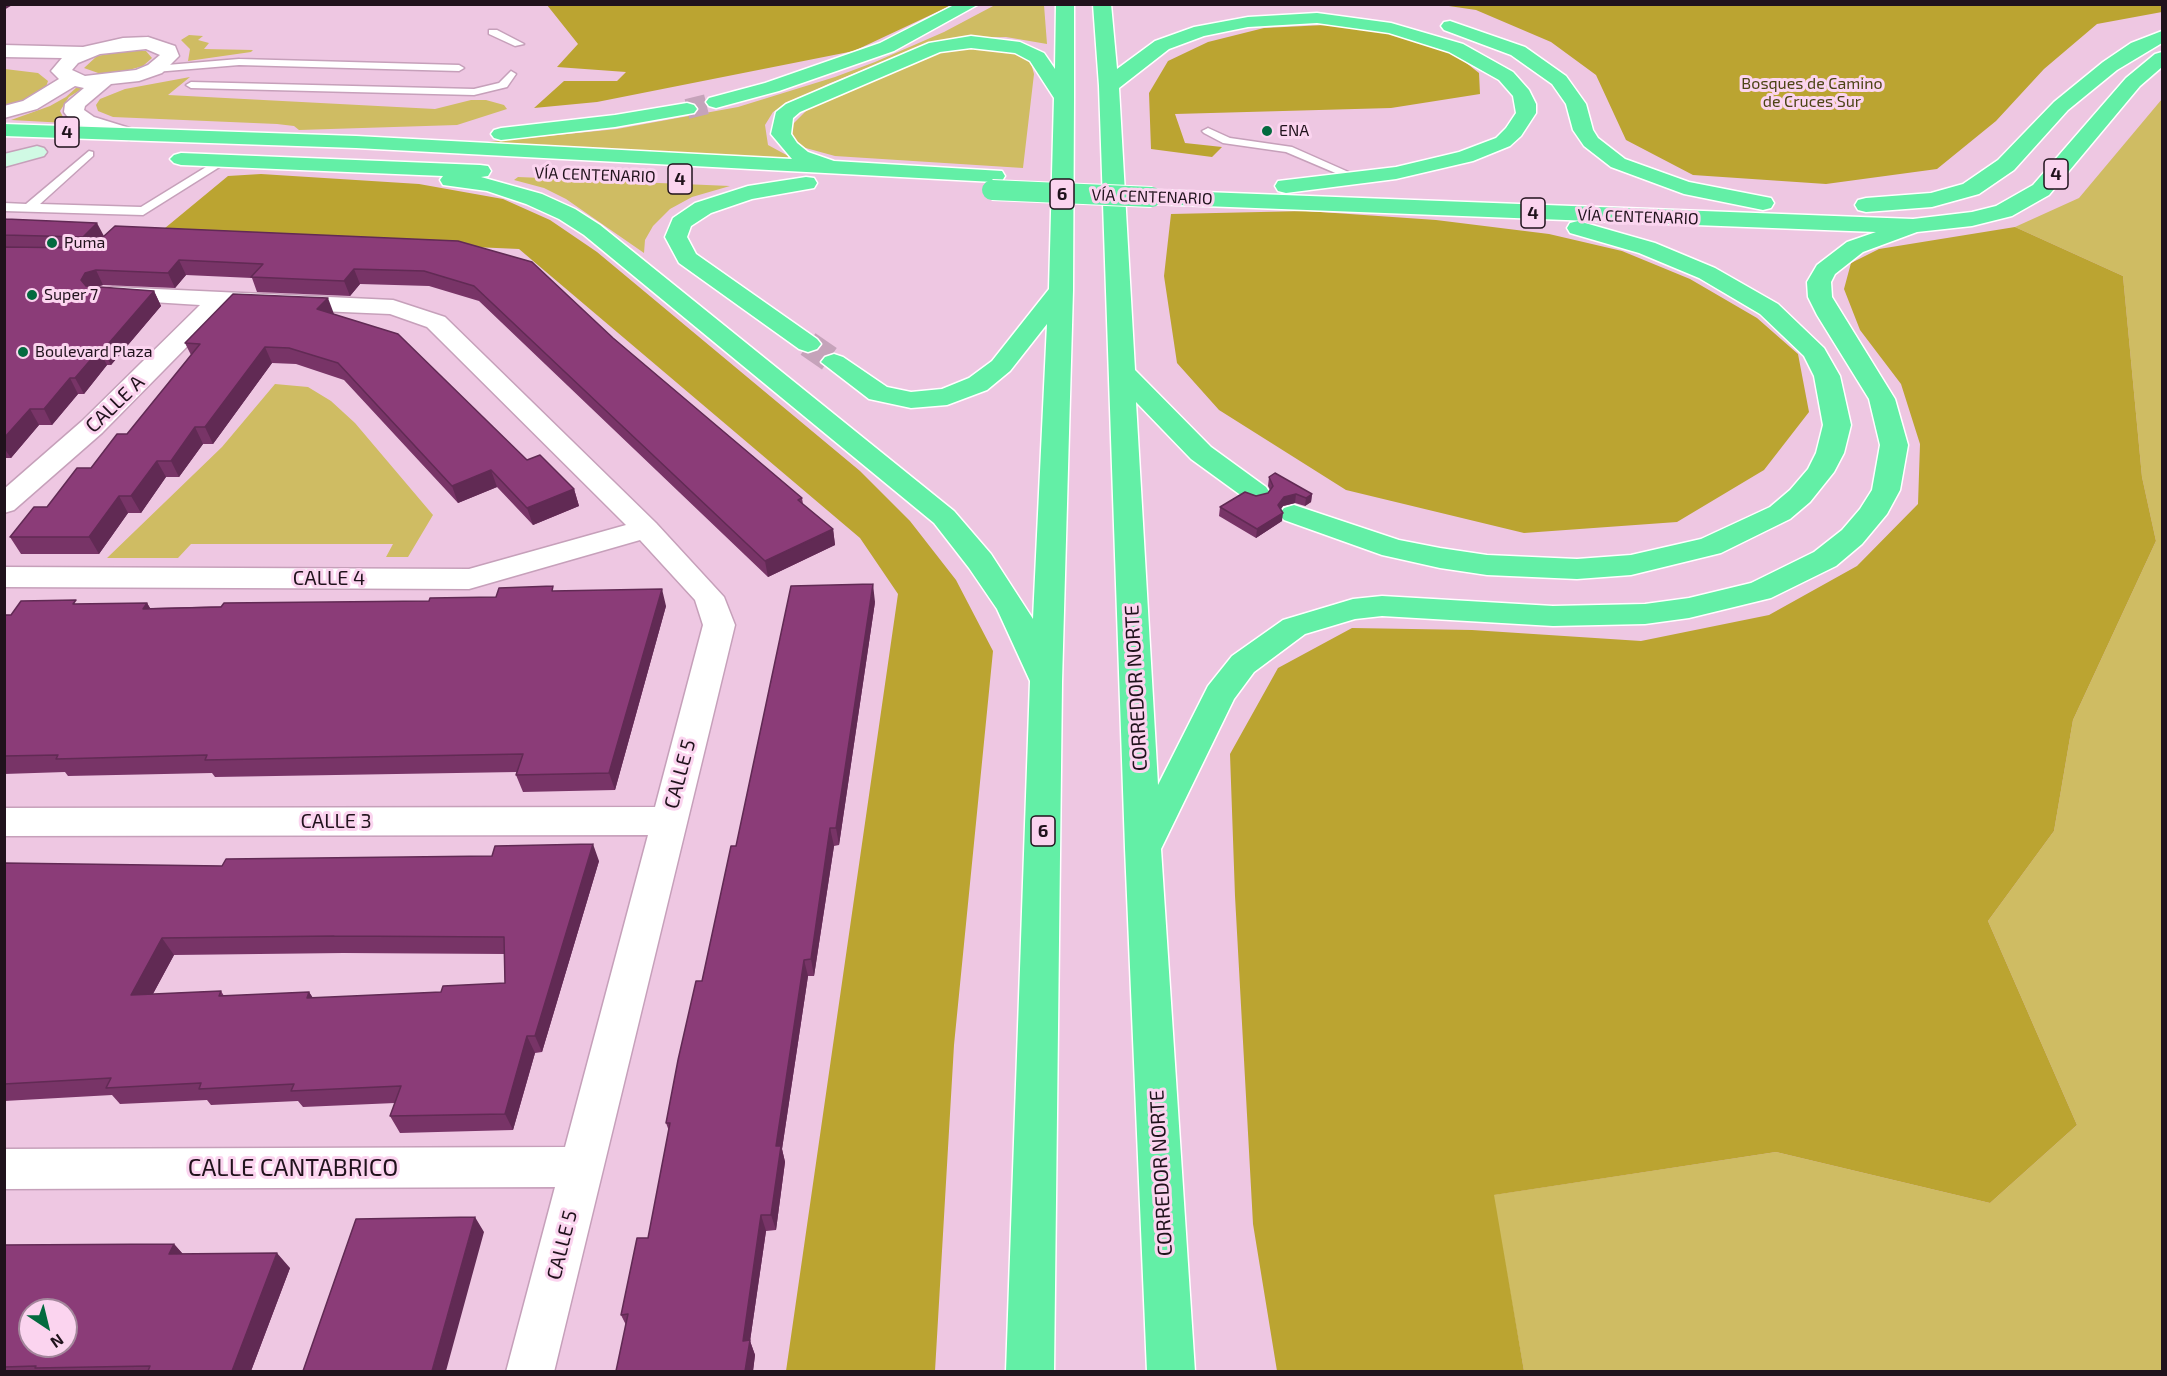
<!DOCTYPE html>
<meta charset="utf-8">
<style>
body{margin:0}
#map{position:relative;width:2167px;height:1376px;overflow:hidden;background:#eec7e2;font-family:"Exo 2",sans-serif}
canvas{display:block}
.frame{position:absolute;inset:0;border:6px solid #20121c;pointer-events:none}
.north{position:absolute;left:18px;top:1298px;width:60px;height:60px;box-sizing:border-box;background:#fbd4ef;border:2px solid #a3869b;border-radius:50%;rotate:145deg;font-size:16px;font-weight:700;line-height:24px;text-align:center;color:#20121c}
.north::after{content:'';display:block;margin:auto;width:21px;height:27px;background:#036a3f;clip-path:polygon(50% 0,100% 100%,50% 72%,0 100%)}
</style>
<div id="map">
<canvas width="2167" height="1376"></canvas>
<div class="frame"></div>
<div class="north">N</div>
</div>
<script>
const ctx = document.querySelector('canvas').getContext('2d');
ctx.lineJoin = 'round';
function fillPath(path, color) {
  ctx.fillStyle = color;
  ctx.fill(path, 'evenodd');
}
function poly(rows) {
  const path = new Path2D();
  for (const r of rows) {
    path.moveTo(r[0], r[1]);
    for (let i = 2; i < r.length; i += 2) path.lineTo(r[i], r[i + 1]);
  }
  return path;
}
function stroke(path, color, width, dash) {
  ctx.strokeStyle = color;
  ctx.lineWidth = width;
  ctx.lineCap = dash ? 'butt' : 'round';
  ctx.setLineDash(dash || []);
  ctx.stroke(path);
}
function drawText(font, color, halo, rows, align = 'center') {
  ctx.font = font + ' "Exo 2",sans-serif';
  ctx.lineWidth = 6;
  ctx.setLineDash([]);
  ctx.textBaseline = 'middle';
  ctx.strokeStyle = halo;
  ctx.fillStyle = color;
  for (const [text, x, y, turn = 0] of rows) {
    ctx.save();
    ctx.translate(x, y);
    ctx.rotate((+turn || 0) * Math.PI / 180);
    ctx.textAlign = isNaN(turn) ? turn : align;
    if (halo) ctx.strokeText(text, 0, 0);
    ctx.fillText(text, 0, 0);
    ctx.restore();
  }
}
fillPath(poly([
 [995,5,1044,5,1047,44,1006,37,953,38,910,51,828,84,773,112,765,125,768,145,792,158,458,145,617,129,738,107,835,77,875,62,944,32],
 [189,35,203,36,198,40,209,43,204,49,253,50,251,52,188,61,190,49,181,40],
 [974,46,1002,49,1021,56,1031,63,1034,74,1023,168,835,156,802,147,792,136,793,124,812,105,928,55,950,49],
 [129,50,146,51,152,58,143,66,122,72,101,74,84,68,97,56],
 [5,69,38,73,48,81,46,87,34,97,5,108],
 [190,77,168,95,435,109,471,100,486,100,504,105,507,109,457,125,299,130,294,126,277,124,113,117,98,111,96,105,100,99,125,89],
 [77,87,85,87,69,97,60,111,66,123,11,120,50,106,66,97],
 [2162,99,2162,1371,1524,1371,1493,1195,1776,1152,1990,1203,2077,1125,1988,921,2054,831,2073,720,2156,541,2142,477,2123,276,2015,227,2079,198],
 [518,177,730,186,692,197,670,209,653,226,645,240,644,253,566,199,544,188,514,180],
 [275,384,308,387,331,401,355,423,433,515,408,557,386,557,393,544,191,544,178,558,107,558,222,447]
]), '#cfbc63');
fillPath(poly([
 [2162,4,2162,12,2097,24,2044,69,1996,121,1937,169,1826,184,1693,175,1626,140,1596,75,1551,42,1476,10,1442,5],
 [547,5,952,5,854,51,597,102,534,108,564,81,617,81,626,72,557,67,578,44],
 [1325,25,1373,29,1424,42,1455,54,1479,73,1480,94,1391,108,1175,114,1185,143,1222,147,1212,157,1151,149,1149,93,1168,61,1208,42,1264,28],
 [261,174,419,184,503,199,550,220,597,252,860,471,910,521,956,580,993,651,954,1045,935,1371,786,1371,898,594,860,538,519,249,159,233,228,176],
 [1306,211,1436,220,1549,234,1622,251,1690,279,1757,318,1798,354,1809,412,1764,470,1677,522,1524,533,1346,490,1219,410,1177,363,1164,276,1171,214],
 [2015,227,2123,276,2142,477,2156,541,2073,720,2054,831,1988,921,2077,1125,1990,1203,1776,1152,1494,1195,1524,1371,1277,1371,1253,1224,1235,896,1230,754,1278,668,1352,628,1472,630,1641,641,1769,615,1857,566,1918,504,1920,444,1901,384,1860,330,1844,289,1851,263,1879,249]
]), '#bba431');
stroke(poly([
 [687,109,716,102]
]), '#c5a3ba', 20, [20, 10]);
stroke(poly([
 [808,344,834,362]
]), '#c5a3ba', 26, [26, 13]);
const lane = poly([
 [489,30,497,30,524,44,515,46,489,34,489,30],
 [239,59,459,65,464,68,459,71,239,65,155,72,150,69,155,66,239,59],
 [511,71,516,74,507,87,474,95,191,88,186,85,191,82,474,89,499,83,511,71],
 [1208,128,1230,138,1292,147,1362,178,1352,180,1286,152,1223,143,1204,133,1202,131,1208,128],
 [89,151,93,152,93,156,40,204,141,207,219,159,229,161,143,215,4,211,4,203,26,204,89,151]
]);
const street = poly([
 [148,37,175,46,179,56,162,73,139,81,111,84,85,106,84,110,94,117,136,130,139,134,136,138,129,140,80,125,67,116,64,112,65,104,84,88,75,86,37,109,4,118,4,106,23,101,59,79,51,71,62,58,4,57,4,45,83,47,123,38,148,37],
 [146,49,160,55,148,65,136,70,85,76,72,70,78,63,100,54,146,49],
 [113,287,393,300,445,317,656,523,724,597,735,625,554,1372,506,1372,555,1187,4,1189,4,1149,565,1147,648,835,4,836,4,808,655,807,703,625,695,600,640,540,469,589,4,587,4,567,469,569,626,525,427,327,390,314,226,307,102,433,14,510,4,513,4,489,82,421,200,305,104,299,101,294,104,289,113,287]
]);
const secondary = poly([
 [37,146,44,148,47,152,44,156,4,167,4,154,37,146]
]);
const highway = poly([
 [956,4,979,4,894,51,779,91,716,108,709,106,706,102,709,98,765,83,880,43,956,4],
 [1056,4,1074,4,1074,98,1073,290,1062,682,1054,1372,1006,1372,1030,681,997,609,969,568,934,523,584,235,559,219,526,204,487,191,443,185,440,180,443,176,181,165,174,163,170,159,174,155,181,153,480,165,488,166,491,171,488,176,481,177,542,194,575,209,600,225,954,511,991,554,1033,619,1047,324,1010,371,987,390,947,405,911,408,869,399,821,362,825,357,834,354,843,357,887,387,911,392,942,389,969,378,992,361,1049,289,1054,98,1030,61,1015,53,971,48,940,52,800,112,793,118,791,134,797,143,808,152,834,161,1002,171,1005,176,1002,181,994,182,356,148,4,136,4,124,356,136,792,159,771,134,776,112,786,104,929,43,971,36,1020,42,1044,53,1055,69,1056,4],
 [1093,4,1111,4,1117,69,1155,41,1194,27,1248,17,1317,13,1391,23,1463,44,1513,72,1529,90,1536,104,1536,113,1521,136,1510,146,1473,161,1396,179,1286,193,1278,191,1275,186,1278,181,1396,167,1459,152,1496,138,1506,128,1516,113,1513,96,1499,80,1449,52,1389,33,1317,23,1248,27,1204,36,1169,49,1119,88,1135,370,1211,447,1266,487,1270,493,1266,499,1256,502,1246,499,1191,459,1136,402,1158,785,1208,686,1232,656,1283,620,1353,599,1382,596,1553,606,1645,604,1689,598,1751,583,1814,552,1842,530,1860,509,1872,490,1880,445,1869,399,1817,315,1808,297,1807,282,1817,265,1847,242,1876,232,1152,204,1144,202,1141,197,1144,192,1152,190,1913,219,1972,212,1996,206,2033,185,2126,78,2155,54,2162,52,2162,67,2140,86,2049,195,2012,216,1972,226,1917,232,1863,252,1835,274,1831,282,1832,297,1895,399,1908,445,1900,490,1887,514,1862,544,1836,566,1771,598,1689,618,1645,624,1553,626,1382,616,1355,619,1305,634,1254,672,1234,699,1161,849,1195,1372,1147,1372,1125,848,1099,86,1093,4],
 [1450,21,1525,47,1566,76,1586,104,1593,130,1598,138,1625,159,1689,182,1771,198,1774,203,1771,208,1763,210,1684,194,1611,167,1584,146,1573,130,1566,104,1552,84,1511,55,1444,30,1441,26,1444,22,1450,21],
 [2162,31,2162,43,2117,70,2068,110,2014,170,1979,194,1932,207,1866,212,1858,210,1855,205,1858,200,1866,198,1931,193,1963,184,1998,160,2054,102,2103,62,2131,43,2162,31],
 [687,103,694,105,697,109,694,113,615,127,501,140,494,138,491,134,494,130,501,128,615,115,687,103],
 [806,177,814,178,817,183,814,188,752,199,711,213,691,226,687,237,696,254,817,339,821,344,817,349,808,352,799,349,679,263,665,237,673,218,695,203,748,186,806,177],
 [1578,221,1655,243,1715,268,1778,304,1824,348,1840,376,1851,425,1844,453,1834,472,1810,502,1790,519,1721,553,1631,575,1577,579,1487,575,1440,568,1382,555,1284,520,1279,514,1284,508,1294,505,1399,540,1440,548,1487,555,1577,559,1631,555,1701,539,1770,507,1790,490,1808,469,1816,453,1823,425,1814,376,1804,356,1760,314,1699,278,1639,253,1570,233,1567,228,1570,223,1578,221]
]);
stroke(lane, '#c6a0ba', 3);
stroke(street, '#c6a0ba', 3);
stroke(secondary, '#c6a0ba', 3);
stroke(highway, '#fff', 3);
fillPath(lane, '#fff');
fillPath(street, '#fff');
fillPath(secondary, '#d0fae4');
fillPath(highway, '#63efa6');
const highwayBridge = poly([
 [992,190,1152,197]
]);
stroke(highwayBridge, '#fff', 22, []);
stroke(highwayBridge, '#63efa6', 20);
fillPath(poly([
 [4,220,104,236,458,241,613,338,802,498,803,504,833,529,835,545,768,577,479,301,429,286,360,284,350,296,257,292,252,278,186,275,175,288,103,285,96,287,154,291,161,306,111,365,107,365,84,394,78,394,52,425,39,425,11,458,4,458],
 [333,314,527,460,574,489,579,506,533,525,497,487,458,503,344,380,296,364,272,363,213,444,203,444,179,477,166,477,141,513,128,513,99,554,21,554,10,537,47,507,91,468,127,434,191,355,185,343],
 [1269,477,1312,494,1311,502,1305,506,1295,503,1283,506,1281,509,1282,521,1256,538,1219,516,1220,507,1268,493,1270,490,1268,486],
 [555,591,666,606,615,790,523,792,516,775,517,772,215,777,212,773,68,776,65,772,4,774,4,615,11,615,79,604,147,603,150,608,429,601,496,597],
 [875,602,839,845,834,846,814,976,808,976,782,1149,785,1162,776,1230,766,1231,750,1341,755,1355,753,1371,616,1371,626,1325,621,1315,648,1238,669,1131,666,1123,736,846],
 [599,861,542,1052,535,1053,513,1130,400,1133,390,1116,395,1103,303,1107,298,1101,211,1105,207,1100,120,1104,112,1095,4,1101,4,863,222,866],
 [344,953,504,954,505,983,441,992,313,998,309,992,224,996,221,991,153,994,174,955],
 [174,1244,183,1254,290,1268,251,1371,4,1371,4,1245]
]), '#783467');
fillPath(poly([
 [4,4,14,4,4,10],
 [97,223,105,238,90,252,83,237],
 [179,260,186,275,175,288,168,273],
 [354,269,360,284,350,296,344,281],
 [96,270,103,285,92,288,89,295,81,280,85,273],
 [154,291,161,306,111,365,103,350],
 [328,298,334,314,324,325,317,309],
 [265,347,272,363,213,444,205,427],
 [99,350,107,365,84,394,75,378],
 [70,378,78,394,52,425,44,409],
 [30,409,39,425,11,458,4,448,4,438],
 [195,427,203,444,179,477,171,461],
 [157,461,166,477,141,513,131,496],
 [491,470,497,487,458,503,452,486],
 [574,489,579,506,533,525,527,508],
 [1296,494,1295,503,1283,506,1277,514,1278,505,1284,497],
 [1312,494,1311,502,1305,506,1306,498],
 [119,496,128,513,99,554,89,537],
 [1283,513,1282,521,1256,538,1257,529],
 [833,529,835,545,768,577,765,561],
 [873,584,875,602,839,845,836,828],
 [662,589,666,606,615,790,609,773],
 [147,603,157,620,143,609],
 [830,828,834,846,814,976,811,959],
 [593,844,599,861,542,1052,535,1036],
 [162,938,174,955,143,1012,131,995],
 [804,960,808,976,782,1149,785,1162,776,1230,771,1215,776,1146],
 [309,992,320,1009,307,998],
 [527,1036,535,1053,513,1130,505,1114],
 [761,1215,766,1231,750,1341,755,1355,753,1371,745,1371,743,1341],
 [475,1217,484,1232,446,1371,432,1371],
 [174,1244,187,1259,169,1254],
 [277,1253,290,1268,251,1371,232,1371]
]), '#612a54');
const building = poly([
 [6,219,97,223,83,237,4,235,4,220,6,219],
 [115,226,458,241,532,262,613,338,802,498,798,500,833,529,765,561,474,286,424,271,354,269,344,281,251,277,263,264,179,260,168,273,96,270,85,273,81,280,86,286,154,291,103,350,99,350,75,378,70,378,44,409,30,409,4,438,4,247,91,248,115,226],
 [233,294,328,298,317,309,398,334,527,460,540,455,574,489,527,508,491,470,452,486,338,363,289,348,265,347,205,427,195,427,171,461,157,461,131,496,119,496,89,537,10,537,34,507,47,507,77,468,91,468,117,434,127,434,200,344,185,343,233,294],
 [1275,473,1312,494,1306,498,1296,494,1284,497,1278,505,1283,513,1257,529,1220,507,1245,492,1256,496,1268,493,1273,486,1269,477,1275,473],
 [873,584,836,828,830,828,811,959,804,960,776,1146,781,1146,771,1215,761,1215,743,1341,750,1340,745,1371,616,1371,628,1314,621,1315,637,1238,648,1238,670,1123,666,1123,678,1060,696,981,702,981,731,846,736,846,791,586,873,584],
 [553,586,552,591,662,589,609,773,516,775,523,754,205,760,207,755,56,759,58,755,4,756,4,615,11,615,21,601,76,600,73,604,147,603,143,609,221,607,224,603,429,601,430,598,496,597,499,588,553,586],
 [593,844,535,1036,527,1036,505,1114,390,1116,401,1086,291,1091,294,1084,199,1089,201,1083,106,1088,111,1078,4,1084,4,863,222,866,226,859,492,856,495,846,593,844],
 [334,936,504,937,505,983,443,986,441,992,307,998,309,992,219,996,221,991,131,995,162,938,334,936],
 [475,1217,432,1371,303,1371,356,1219,475,1217],
 [174,1244,169,1254,277,1253,232,1371,148,1371,150,1366,35,1368,36,1366,4,1367,4,1245,174,1244],
 [30,1310,66,1310,66,1346,30,1346,30,1310]
]);
fillPath(building, '#8b3c78');
stroke(building, '#612a54', 1.5);
for (const [x, y, r, color] of [
 [1267,131,6,"#036a3f"],
 [52,243,6,"#036a3f"],
 [32,295,6,"#036a3f"],
 [23,352,6,"#036a3f"]
]) {
  const dot = new Path2D();
  dot.arc(x, y, r, 0, 2 * Math.PI);
  ctx.fillStyle = color;
  ctx.fill(dot);
  stroke(dot, '#fbd4ef', 2);
}
drawText('16px', '#4c4315', '#fbd4ef', [
 ["Bosques de Camino",1812,84],
 ["de Cruces Sur",1812,102]
]);
drawText('16px', '#20121c', '#fbd4ef', [
 ["ENA",1279,131],
 ["Puma",64,243],
 ["Super 7",44,295],
 ["Boulevard Plaza",35,352]
], 'left');
drawText('16px', '#20121c', '#fbd4ef', [
 ["VÍA CENTENARIO",595,175,2],
 ["VÍA CENTENARIO",1152,197,2],
 ["VÍA CENTENARIO",1638,217,2]
]);
for (const [x, y, w] of [
 [67,132,24],
 [2056,174,24],
 [680,179,24],
 [1062,194,24],
 [1533,213,24],
 [1043,831,24]
]) {
  const box = new Path2D();
  box.roundRect(x - w / 2, y - 15, w, 30, 4.5);
  ctx.fillStyle = '#fbd4ef';
  ctx.fill(box);
  stroke(box, '#20121c', 1.5);
}
drawText('bold 18px', '#20121c', null, [
 ["4",67,132],
 ["4",2056,174],
 ["4",680,179],
 ["6",1062,194],
 ["4",1533,213],
 ["6",1043,831]
]);
drawText('20px', '#20121c', '#fbd4ef', [
 ["CALLE A",115,404,-44],
 ["CALLE 4",329,578],
 ["CORREDOR NORTE",1136,688,-93],
 ["CALLE 5",680,774,-75],
 ["CALLE 3",336,821],
 ["CORREDOR NORTE",1161,1173,-93],
 ["CALLE 5",562,1245,-76]
]);
drawText('24px', '#20121c', '#fbd4ef', [
 ["CALLE CANTABRICO",293,1168]
]);
</script>
